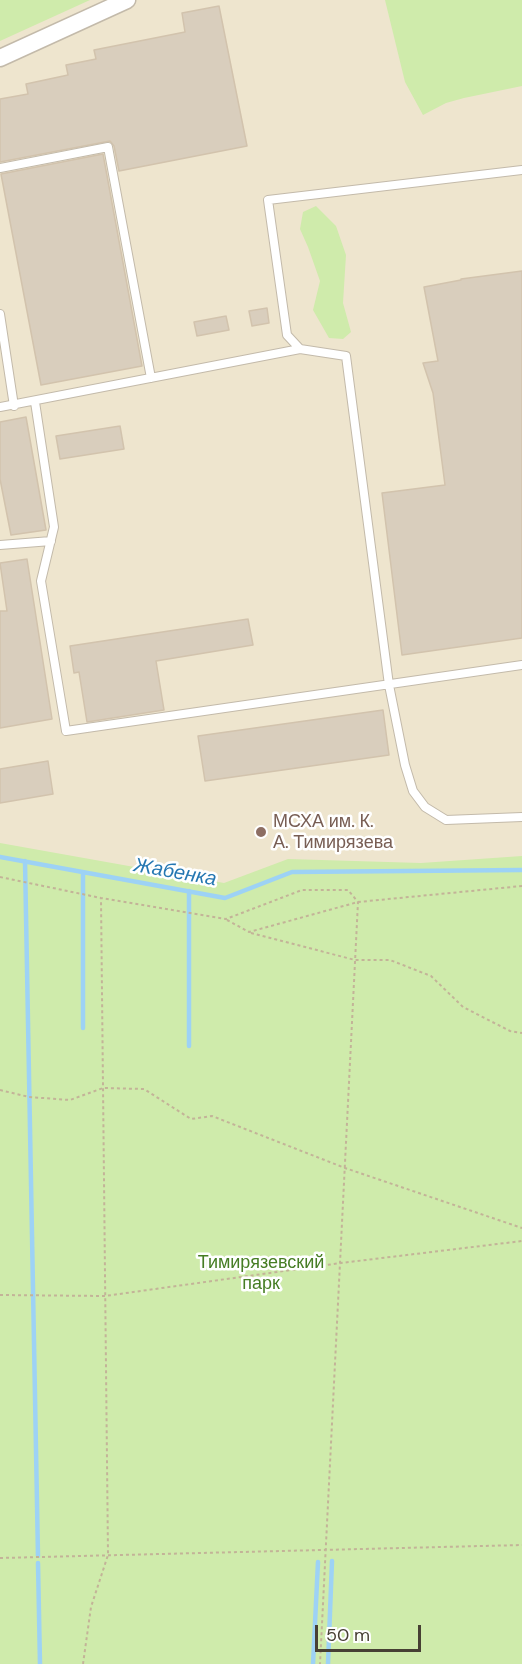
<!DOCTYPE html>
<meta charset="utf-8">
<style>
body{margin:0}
#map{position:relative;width:522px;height:1664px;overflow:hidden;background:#f4f0e6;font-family:"DM Sans",sans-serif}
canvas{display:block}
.scale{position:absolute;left:315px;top:1625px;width:106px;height:27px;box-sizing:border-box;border:3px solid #474034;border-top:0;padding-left:8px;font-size:18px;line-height:21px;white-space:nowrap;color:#474034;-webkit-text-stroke:4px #fff;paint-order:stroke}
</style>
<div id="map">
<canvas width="522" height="1664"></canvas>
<div class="scale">50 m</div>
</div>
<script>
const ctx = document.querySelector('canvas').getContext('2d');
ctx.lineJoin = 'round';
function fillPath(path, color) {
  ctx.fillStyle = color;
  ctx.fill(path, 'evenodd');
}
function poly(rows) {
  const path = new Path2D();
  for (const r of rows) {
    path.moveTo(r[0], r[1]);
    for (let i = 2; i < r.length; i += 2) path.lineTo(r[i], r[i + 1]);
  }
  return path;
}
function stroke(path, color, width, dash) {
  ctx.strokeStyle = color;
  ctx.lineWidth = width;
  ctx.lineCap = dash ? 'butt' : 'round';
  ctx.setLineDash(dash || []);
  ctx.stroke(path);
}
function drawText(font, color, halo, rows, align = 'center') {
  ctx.font = font + ' "DM Sans",sans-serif';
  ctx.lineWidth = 5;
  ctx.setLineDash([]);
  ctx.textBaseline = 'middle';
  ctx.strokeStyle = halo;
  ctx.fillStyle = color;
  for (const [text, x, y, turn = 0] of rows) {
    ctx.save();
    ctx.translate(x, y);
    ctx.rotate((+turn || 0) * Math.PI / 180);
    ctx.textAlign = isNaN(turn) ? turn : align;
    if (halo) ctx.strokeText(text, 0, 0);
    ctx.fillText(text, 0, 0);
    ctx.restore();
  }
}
fillPath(poly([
 [0,0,522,0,522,1664,0,1664]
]), '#eee5ce');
fillPath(poly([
 [0,0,90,0,0,41],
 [385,0,522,0,522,86,464,98,446,103,423,115,405,82],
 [316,206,336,226,346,255,343,303,351,332,343,339,329,338,313,310,320,281,308,247,300,229,303,212],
 [0,843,224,883,288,859,421,863,522,856,522,1664,0,1664]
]), '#cfebab');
stroke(poly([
 [0,857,225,898,292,872,522,870],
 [25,861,38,1556],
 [83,873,83,1028],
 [189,891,189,1046],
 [38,1563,40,1664],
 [313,1664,318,1562],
 [328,1664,332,1561]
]), '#9dd2f5', 4.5);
const building = poly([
 [219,6,247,146,119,171,114,146,110,141,0,162,0,99,28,94,26,84,68,75,66,65,96,59,94,50,185,32,182,13,219,6],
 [103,154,142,366,41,385,1,174,103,154],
 [522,271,522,638,402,655,382,493,445,485,433,393,423,363,438,361,424,287,461,280,461,279,522,271],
 [267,308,269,323,252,326,249,311,267,308],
 [226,316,229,330,197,336,194,322,226,316],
 [26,417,46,530,11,535,0,479,0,422,26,417],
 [120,426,124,449,60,459,56,436,120,426],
 [27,559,52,719,0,728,0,611,7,611,0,563,27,559],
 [248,619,253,645,156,661,164,710,87,722,79,672,74,673,70,646,248,619],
 [383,710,389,755,205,781,198,736,383,710],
 [48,761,53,794,0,803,0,769,48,761]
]);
fillPath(building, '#d9cebd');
stroke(building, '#d2c3ad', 1.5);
const service = poly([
 [0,168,108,147,151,378],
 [0,314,14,406],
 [300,349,287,335,268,200,522,170],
 [35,402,54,527,41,581,66,731,522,665],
 [0,407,300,349,346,356,389,685,405,765,413,791,425,807,446,820,522,817],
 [0,545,51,541]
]);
const minor = poly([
 [0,58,127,0]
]);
stroke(service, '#c3baaa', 10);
stroke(minor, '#c3baaa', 19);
stroke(poly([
 [0,877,101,898,226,919,302,890,348,890,358,902,320,1664],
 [227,920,249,932,358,902,522,886],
 [251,933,355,960,390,960,431,976,463,1007,510,1031,522,1033],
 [0,1090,29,1097,70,1100,103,1088,144,1089,191,1119,212,1116,345,1168,522,1228],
 [0,1295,105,1296,341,1263,522,1241],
 [0,1558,522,1545],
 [83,1664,91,1607,108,1555,101,899]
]), '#c3b398', 2, [3, 3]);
stroke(service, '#fff', 8);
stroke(minor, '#fff', 16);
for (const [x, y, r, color] of [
 [261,832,6,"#8d6e63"]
]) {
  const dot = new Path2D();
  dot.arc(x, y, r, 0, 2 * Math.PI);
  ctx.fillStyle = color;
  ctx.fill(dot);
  stroke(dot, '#fff', 2);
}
drawText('18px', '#785e54', '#fff', [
 ["МСХА им. К.",273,822],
 ["А. Тимирязева",273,843]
], 'left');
drawText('18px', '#467d24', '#fff', [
 ["Тимирязевский",261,1263],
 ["парк",261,1284]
]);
drawText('italic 20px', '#2577b2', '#fff', [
 ["Жабенка",175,873,10]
]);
</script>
